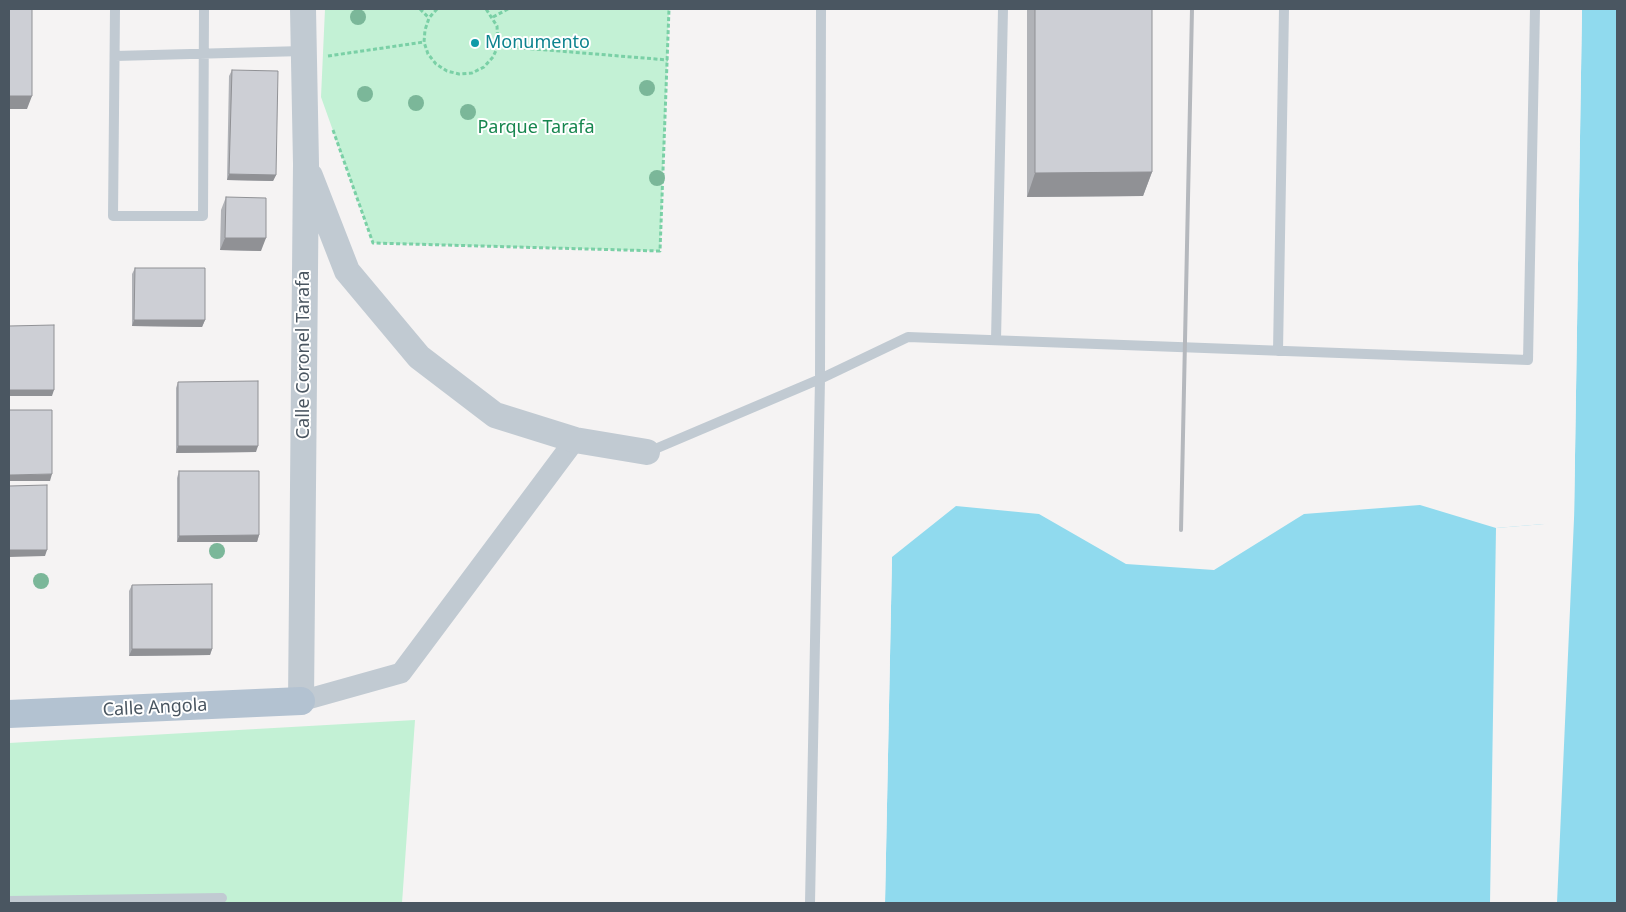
<!DOCTYPE html>
<style>
body{margin:0}
#map{position:relative;width:1626px;height:912px;overflow:hidden;background:#f5f3f3;font-family:"Noto Sans",sans-serif}
canvas{display:block}
.frame{position:absolute;inset:0;border:10px solid #4a5661;pointer-events:none}
</style>
<div id="map">
<canvas width="1626" height="912"></canvas>
<div class="frame"></div>
</div>
<script>
const ctx = document.querySelector('canvas').getContext('2d');
ctx.lineJoin = 'round';
function fillPath(path, color) {
  ctx.fillStyle = color;
  ctx.fill(path, 'evenodd');
}
function poly(rows) {
  const path = new Path2D();
  for (const r of rows) {
    path.moveTo(r[0], r[1]);
    for (let i = 2; i < r.length; i += 2) path.lineTo(r[i], r[i + 1]);
  }
  return path;
}
function stroke(path, color, width, dash) {
  ctx.strokeStyle = color;
  ctx.lineWidth = width;
  ctx.lineCap = dash ? 'butt' : 'round';
  ctx.setLineDash(dash || []);
  ctx.stroke(path);
}
function drawText(font, color, halo, rows, align = 'center') {
  ctx.font = font + ' "Noto Sans",sans-serif';
  ctx.lineWidth = 4;
  ctx.setLineDash([]);
  ctx.textBaseline = 'middle';
  ctx.strokeStyle = halo;
  ctx.fillStyle = color;
  for (const [text, x, y, turn = 0] of rows) {
    ctx.save();
    ctx.translate(x, y);
    ctx.rotate((+turn || 0) * Math.PI / 180);
    ctx.textAlign = isNaN(turn) ? turn : align;
    if (halo) ctx.strokeText(text, 0, 0);
    ctx.fillText(text, 0, 0);
    ctx.restore();
  }
}
fillPath(poly([
 [325,9,669,9,660,251,373,243,321,97],
 [415,720,402,903,9,903,9,743]
]), '#c3f1d5');
fillPath(poly([
 [1582,9,1617,9,1617,903,885,903,892,557,956,506,1039,514,1126,564,1214,570,1304,514,1420,505,1496,528,1544,524,1574,519]
]), '#90daee');
fillPath(poly([
 [1579,9,1582,9,1574,519,1557,903,1490,903,1496,528,1544,524,1545,522,1572,517],
 [889,557,892,557,885,903,883,903]
]), '#f5f3f3');
stroke(poly([
 [420,9,429,18],
 [437,9,429,18,425,30,424,42,428,54,436,64,447,71,459,74,472,73,484,67,493,57,498,46,497,26,486,9],
 [493,17,508,9],
 [498,46,668,60],
 [328,56,424,42],
 [333,130,373,243,660,251,669,9]
]), '#7ad0a6', 3, [4, 2.5]);
stroke(poly([
 [115,9,113,216,203,216,204,9],
 [115,56,303,51],
 [996,340,1003,9],
 [1278,351,1284,9],
 [648,452,820,379,908,337,1528,360,1535,9],
 [9,901,222,898],
 [810,903,820,379,821,9]
]), '#c1cad2', 10);
stroke(poly([
 [301,701,401,673,575,440]
]), '#c1cad2', 21);
stroke(poly([
 [310,176,347,271,419,357,495,415,575,440,647,452],
 [301,701,306,164,303,9]
]), '#c1cad2', 26);
stroke(poly([
 [9,714,301,701]
]), '#b3c2d1', 28);
stroke(poly([
 [1181,530,1192,9]
]), '#b5b8bd', 4);
ctx.fillStyle = '#7bb799';
for (const [x, y] of [
 [358,17],
 [647,88],
 [365,94],
 [416,103],
 [468,112],
 [657,178],
 [217,551],
 [41,581]
]) {
  ctx.beginPath();
  ctx.arc(x, y, 8, 0, 2 * Math.PI);
  ctx.fill();
}
fillPath(poly([
 [1027,9,1152,9,1152,172,1143,196,1027,197],
 [232,70,276,175,273,181,227,180,229,76],
 [226,197,261,251,220,250,221,210],
 [135,268,205,320,202,327,132,326,132,274],
 [178,382,256,452,176,453,176,388],
 [179,471,259,535,257,542,177,542,177,478],
 [132,585,212,649,210,655,129,656,129,591]
]), '#b0b2b7');
fillPath(poly([
 [9,96,32,96,27,109,9,109],
 [1152,172,1143,196,1027,197,1035,173],
 [229,174,276,175,273,181,227,180],
 [225,238,266,238,261,251,220,250],
 [134,320,205,320,202,327,132,326],
 [9,390,54,390,52,396,9,396],
 [178,446,258,446,256,452,176,453],
 [52,474,50,481,9,481,9,475],
 [259,535,257,542,177,542,179,536],
 [9,550,47,550,45,556,9,557],
 [132,649,212,649,210,655,129,656]
]), '#909195');
const building = poly([
 [9,9,32,9,32,96,9,96,9,9],
 [1035,9,1152,9,1152,172,1035,173,1035,9],
 [232,70,278,71,276,175,229,174,232,70],
 [226,197,266,198,266,238,225,238,226,197],
 [135,268,205,268,205,320,134,320,135,268],
 [54,325,54,390,9,390,9,326,54,325],
 [258,381,258,446,178,446,178,382,258,381],
 [9,410,52,410,52,474,9,475,9,410],
 [179,471,259,471,259,535,179,536,179,471],
 [47,485,47,550,9,550,9,486,47,485],
 [212,584,212,649,132,649,132,585,212,584]
]);
fillPath(building, '#cdcfd5');
stroke(building, '#909195', 1);
for (const [x, y, r, color] of [
 [475,43,5,"#0f9aa8"]
]) {
  const dot = new Path2D();
  dot.arc(x, y, r, 0, 2 * Math.PI);
  ctx.fillStyle = color;
  ctx.fill(dot);
  stroke(dot, '#fff', 2);
}
drawText('18px', '#0d838f', '#fff', [
 ["Monumento",485,43]
], 'left');
drawText('18px', '#17864f', '#fff', [
 ["Parque Tarafa",536,128]
]);
drawText('18px', '#4a5661', '#fff', [
 ["Calle Coronel Tarafa",304,355,-90],
 ["Calle Angola",155,708,-3]
]);
</script>
